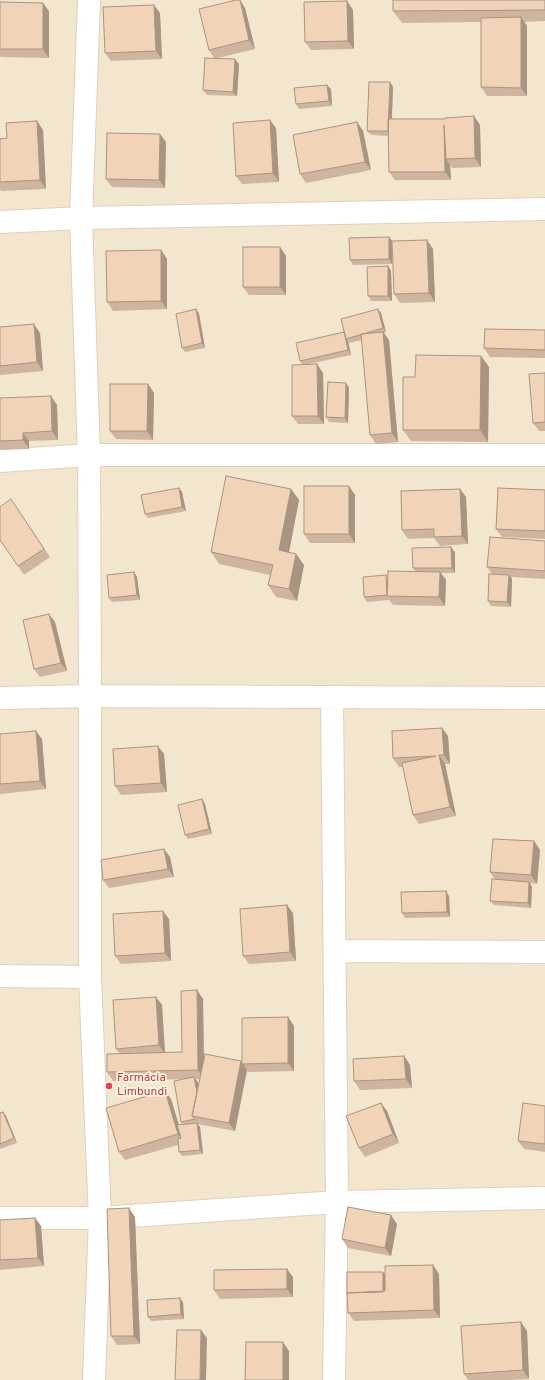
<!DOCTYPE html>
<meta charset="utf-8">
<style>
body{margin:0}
canvas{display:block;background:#fcf3e0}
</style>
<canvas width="545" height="1380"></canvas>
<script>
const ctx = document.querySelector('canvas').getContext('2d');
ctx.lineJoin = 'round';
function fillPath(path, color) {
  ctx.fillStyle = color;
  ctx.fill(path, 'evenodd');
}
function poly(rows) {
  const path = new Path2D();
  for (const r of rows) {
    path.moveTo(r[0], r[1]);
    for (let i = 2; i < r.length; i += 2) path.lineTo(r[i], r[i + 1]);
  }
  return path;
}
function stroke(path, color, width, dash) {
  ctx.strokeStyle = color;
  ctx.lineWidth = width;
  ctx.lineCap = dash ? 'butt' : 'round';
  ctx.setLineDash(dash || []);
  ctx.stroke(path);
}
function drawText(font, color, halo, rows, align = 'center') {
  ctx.font = font + ' Overpass,sans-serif';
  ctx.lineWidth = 3.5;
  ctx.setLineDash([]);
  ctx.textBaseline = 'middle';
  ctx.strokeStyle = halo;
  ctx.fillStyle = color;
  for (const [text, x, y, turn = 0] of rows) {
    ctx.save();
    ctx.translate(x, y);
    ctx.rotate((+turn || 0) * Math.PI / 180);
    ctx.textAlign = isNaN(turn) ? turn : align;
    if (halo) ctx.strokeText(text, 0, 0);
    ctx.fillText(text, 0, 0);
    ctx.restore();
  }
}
fillPath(poly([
 [0,0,545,0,545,1380,0,1380]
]), '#f3e6cf');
const minor = poly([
 [89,0,81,218,89,455,90,696,90,977,100,1218,94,1380],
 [0,222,81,218,545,209],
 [0,461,89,455,545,455],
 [332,697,337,1202,334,1380],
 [0,698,90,696,545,698],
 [335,951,545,952],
 [0,976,90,977],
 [0,1218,100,1218,337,1202,545,1198]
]);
stroke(minor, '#e0d0bc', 24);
stroke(minor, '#fff', 22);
fillPath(poly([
 [545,0,545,21,524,22,527,26,527,96,487,96,481,87,481,22,402,23,393,11],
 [347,1,353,10,354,49,311,50,305,42],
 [0,2,49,11,49,58,1,57,0,56],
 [245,8,255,49,218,58,239,64,237,96,207,95,203,90,214,58,209,50],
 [160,13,162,59,111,61,105,53],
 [390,82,393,87,392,119,445,119,474,116,480,125,481,167,452,168,450,165,451,180,395,180,389,172,388,136,371,135,367,131],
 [331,89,332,106,299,109,296,104],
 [37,121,43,130,46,189,1,191,0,189,0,139,7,138],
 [357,122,363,131,371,170,306,183,300,174],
 [276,128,279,182,242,184,236,176],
 [160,134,166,142,165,188,112,187,106,179],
 [389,237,392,241,392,264,353,265,350,260],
 [280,247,286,256,286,295,249,295,243,287],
 [433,249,435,302,400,303,394,294],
 [161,250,167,259,167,309,113,311,107,302],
 [388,266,391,271,392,301,371,301,368,296],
 [196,309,199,314,205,348,185,352,182,348],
 [378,309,381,313,386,332,384,333,389,340,398,442,376,444,370,435,362,340,349,343,348,341,351,355,309,364,323,373,324,424,298,424,292,416,303,365,300,361,344,332,345,334],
 [0,327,40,333,43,371,0,375],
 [545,330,545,358,490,357,484,348],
 [481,356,489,367,488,442,411,441,403,430,415,377],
 [545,373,545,431,539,431,533,423],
 [346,383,349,388,348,423,329,422,326,417],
 [148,384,154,393,153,440,116,439,110,431],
 [0,398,57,405,58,440,29,441,29,449,0,450],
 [349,486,355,495,355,543,310,543,304,534],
 [179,488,182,492,186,511,148,518,145,514],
 [291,489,299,500,289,552,296,554,304,565,297,601,276,597,268,585,270,575,219,564,211,552],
 [460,489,466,497,468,544,440,546,434,538,408,539,402,530],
 [545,490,545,539,502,537,496,529],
 [11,499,50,557,24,575,0,540],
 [545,541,545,579,511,577,512,579,511,607,491,606,488,601,492,574,487,567],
 [455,552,455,573,441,573,446,580,445,606,393,605,389,600,367,602,364,597,387,578,415,571,413,568],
 [134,572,137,577,140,600,112,602,109,598],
 [55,622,67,671,40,677,34,669],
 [442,728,448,736,450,764,445,764,456,816,419,824,413,815,403,767,399,767,393,758],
 [0,734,42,739,46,789,0,794],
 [164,754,167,792,121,795,115,786],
 [202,799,205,804,212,834,188,839,185,835],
 [534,841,540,850,537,884,530,883,532,887,531,908,494,905,490,901,495,880,490,872],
 [170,857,174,877,109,888,103,880],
 [449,896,450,917,405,918,402,913],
 [293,913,296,961,249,964,243,956],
 [169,919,171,961,121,964,115,956],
 [197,990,203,999,204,1057,242,1063,288,1017,294,1026,294,1071,248,1072,247,1070,235,1131,197,1124,200,1127,203,1154,182,1156,179,1152,178,1145,125,1160,119,1152,171,1099,179,1125,182,1124,181,1122,186,1079,113,1081,107,1072,120,1054,116,1049,156,997,162,1005,165,1053,182,1052],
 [195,1079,200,1079,198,1086,198,1082],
 [404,1056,410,1065,412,1088,360,1090,354,1081],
 [545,1106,545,1152,524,1149,518,1141],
 [387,1111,399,1143,365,1157,359,1148],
 [3,1112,6,1116,17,1143,0,1149,0,1113],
 [135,1217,140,1344,117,1345,111,1336],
 [35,1218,41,1226,44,1266,0,1270,0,1220],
 [397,1224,391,1256,348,1248,342,1239],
 [383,1272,385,1275,439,1274,440,1318,354,1321,348,1313,347,1295,347,1294],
 [293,1277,293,1297,220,1299,214,1290],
 [183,1302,184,1319,151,1321,148,1317],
 [527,1331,529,1379,511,1380,468,1380,464,1374]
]), '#cfb59e');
fillPath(poly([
 [240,0,245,8,255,49,249,40],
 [347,1,353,10,354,49,348,41],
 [43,3,49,11,49,58,43,49],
 [154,5,160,13,162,59,156,51],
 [521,17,527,26,527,96,521,88],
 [235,59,239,64,237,96,233,92],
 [390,82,393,87,391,136,388,131],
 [327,85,331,89,332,106,329,101],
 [474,116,480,125,481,167,475,158],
 [270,120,276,128,279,182,273,173],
 [37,121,43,130,46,189,40,180],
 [357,122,363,131,371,170,365,162],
 [444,125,446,159,450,165,451,180,445,172],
 [160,134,166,142,165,188,159,180],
 [389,237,392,241,392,264,389,259],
 [427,240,433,249,435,302,429,293],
 [280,247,286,256,286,295,280,287],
 [161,250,167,259,167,309,161,301],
 [388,266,391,271,392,301,388,296],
 [196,309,199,314,205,348,202,343],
 [378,309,381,313,386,332,383,328],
 [34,324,40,333,43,371,37,362],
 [344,332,347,337,346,339,348,341,351,355,348,350],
 [383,332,389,340,398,442,392,433],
 [481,356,489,367,488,442,480,430],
 [317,364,323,373,324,424,318,416],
 [346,383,349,388,348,423,345,418],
 [148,384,154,393,153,440,147,431],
 [51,396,57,405,58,440,52,431],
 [23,433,29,441,29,449,23,440],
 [349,486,355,495,355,543,349,534],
 [179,488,182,492,186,511,182,507],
 [291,489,299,500,287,562,279,550],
 [460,489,466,497,468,544,462,536],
 [451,547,455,552,455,573,452,568],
 [296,554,304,565,297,601,289,589],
 [134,572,137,577,140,600,137,595],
 [440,572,446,580,445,606,439,597],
 [509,575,512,579,511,607,507,602],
 [49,614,55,622,67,671,61,663],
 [442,728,448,736,450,764,444,755],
 [36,731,42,739,46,789,40,781],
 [158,746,164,754,167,792,161,783],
 [439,755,445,764,456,816,450,807],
 [202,799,205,804,212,834,209,829],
 [534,841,540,850,537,884,531,875],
 [164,849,170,857,174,877,168,869],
 [529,882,532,887,531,908,528,903],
 [446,891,449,896,450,917,447,912],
 [287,905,293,913,296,961,290,952],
 [163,911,169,919,171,961,165,953],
 [197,990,203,999,204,1079,198,1070],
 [156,997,162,1005,165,1054,159,1045],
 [288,1017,294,1026,294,1071,288,1063],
 [404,1056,410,1065,412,1088,406,1079],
 [241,1061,247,1070,235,1131,229,1123],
 [194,1077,198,1082,202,1107,200,1117],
 [165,1091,171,1099,184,1143,178,1134],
 [381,1103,387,1111,399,1143,393,1134],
 [3,1112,6,1116,17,1143,14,1138],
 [197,1123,200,1127,203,1154,200,1150],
 [129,1208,135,1217,140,1344,134,1336],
 [391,1215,397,1224,391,1256,385,1248],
 [35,1218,41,1226,44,1266,38,1258],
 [433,1265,439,1274,440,1318,434,1310],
 [287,1269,293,1277,293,1297,287,1289],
 [383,1272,386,1276,386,1298,383,1294],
 [180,1298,183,1302,184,1319,181,1314],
 [521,1322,527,1331,529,1379,523,1370],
 [201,1330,207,1338,206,1380,200,1380],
 [283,1342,289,1351,289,1380,283,1380]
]), '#a99481');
const building = poly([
 [236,0,240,0,249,40,209,50,199,9,236,0],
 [393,0,545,0,545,10,393,11,393,0],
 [347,1,348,41,305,42,304,2,347,1],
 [0,2,43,3,43,49,0,49,0,2],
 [154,5,156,51,105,53,103,7,154,5],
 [521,17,521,88,481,87,481,18,521,17],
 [205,58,235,59,233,92,203,90,205,58],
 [369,82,390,82,388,131,367,131,369,82],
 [327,85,329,101,296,104,294,88,327,85],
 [474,116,475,158,446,159,444,125,445,172,389,172,388,119,445,119,445,118,474,116],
 [270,120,273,173,236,176,233,123,270,120],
 [37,121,40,180,0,182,0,139,7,138,6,123,37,121],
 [357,122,365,162,300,174,293,135,357,122],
 [107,133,160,134,159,180,106,179,107,133],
 [389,237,389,259,350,260,349,238,389,237],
 [427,240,429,293,394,294,392,241,427,240],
 [243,247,280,247,280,287,243,287,243,247],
 [161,250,161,301,107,302,106,251,161,250],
 [388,266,388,296,368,296,367,267,388,266],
 [196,309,202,343,182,348,176,314,196,309],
 [378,309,383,328,346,339,341,319,378,309],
 [34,324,37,362,0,366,0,327,34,324],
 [485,329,545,330,545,350,484,348,485,329],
 [344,332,348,350,300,361,296,343,344,332],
 [383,332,392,433,370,435,361,334,383,332],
 [416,355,481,356,480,430,403,430,403,377,415,377,416,355],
 [317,364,318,416,292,416,292,365,317,364],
 [545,373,545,422,533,423,529,374,545,373],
 [328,382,346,383,345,418,326,417,328,382],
 [110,384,148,384,147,431,110,431,110,384],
 [51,396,52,431,23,433,23,440,0,441,0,398,51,396],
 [226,476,291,489,279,550,296,554,289,589,268,585,273,565,211,552,226,476],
 [304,486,349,486,349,534,304,534,304,486],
 [179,488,182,507,145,514,141,495,179,488],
 [498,488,545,490,545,531,496,529,498,488],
 [460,489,462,536,434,537,434,529,402,530,401,491,460,489],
 [11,499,44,549,18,566,0,540,0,507,11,499],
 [490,537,545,541,545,571,487,567,490,537],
 [451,547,452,568,413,568,412,548,451,547],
 [388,571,440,572,439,597,387,596,388,571],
 [134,572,137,595,109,598,107,575,134,572],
 [489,574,509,575,507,602,488,601,489,574],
 [386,575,387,595,364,597,363,577,386,575],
 [49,614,61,663,34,669,23,620,49,614],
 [442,728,444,755,439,755,450,807,413,815,402,763,436,756,393,758,392,731,442,728],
 [36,731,40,781,0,784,0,734,36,731],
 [158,746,161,783,115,786,113,749,158,746],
 [202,799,209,829,185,835,178,805,202,799],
 [493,839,534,841,531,875,490,872,493,839],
 [164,849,168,869,103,880,101,860,164,849],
 [492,879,529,882,528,903,490,901,492,879],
 [446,891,447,912,402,913,401,892,446,891],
 [287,905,290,952,243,956,240,909,287,905],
 [163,911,165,953,115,956,113,914,163,911],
 [197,990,198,1070,107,1072,107,1054,182,1052,181,991,197,990],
 [156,997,159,1045,116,1049,113,1000,156,997],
 [288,1017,288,1063,242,1064,242,1018,288,1017],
 [205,1054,241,1061,229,1123,192,1116,205,1054],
 [404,1056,406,1079,354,1081,353,1059,404,1056],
 [194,1077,197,1092,192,1116,195,1119,181,1122,174,1081,194,1077],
 [165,1091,178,1134,119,1152,106,1108,165,1091],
 [381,1103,393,1134,359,1148,346,1116,381,1103],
 [523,1103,545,1106,545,1144,518,1141,523,1103],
 [3,1112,14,1138,0,1144,0,1113,3,1112],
 [197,1123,200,1150,179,1152,178,1139,181,1138,177,1125,197,1123],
 [348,1207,391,1215,385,1248,342,1239,348,1207],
 [129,1208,134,1336,111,1336,107,1209,129,1208],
 [35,1218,38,1258,0,1260,0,1220,35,1218],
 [433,1265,434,1310,348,1313,347,1293,385,1291,385,1266,433,1265],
 [287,1269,287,1289,214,1290,214,1270,287,1269],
 [347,1272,383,1272,383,1292,347,1293,347,1294,347,1272],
 [180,1298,181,1314,148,1317,147,1300,180,1298],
 [521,1322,523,1370,464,1374,461,1326,521,1322],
 [177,1330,201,1330,200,1380,175,1380,177,1330],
 [246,1342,283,1342,283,1380,245,1380,246,1342]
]);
fillPath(building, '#f1d3b8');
stroke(building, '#a99481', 1);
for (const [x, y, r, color] of [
 [109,1086,4,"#e0444e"]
]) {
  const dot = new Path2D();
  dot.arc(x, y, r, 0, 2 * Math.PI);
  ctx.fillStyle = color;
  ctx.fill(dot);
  stroke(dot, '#fff7e6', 1.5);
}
drawText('12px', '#be3a42', '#fff7e6', [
 ["Farmácia",117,1079],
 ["Limbundi",117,1093]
], 'left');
</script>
